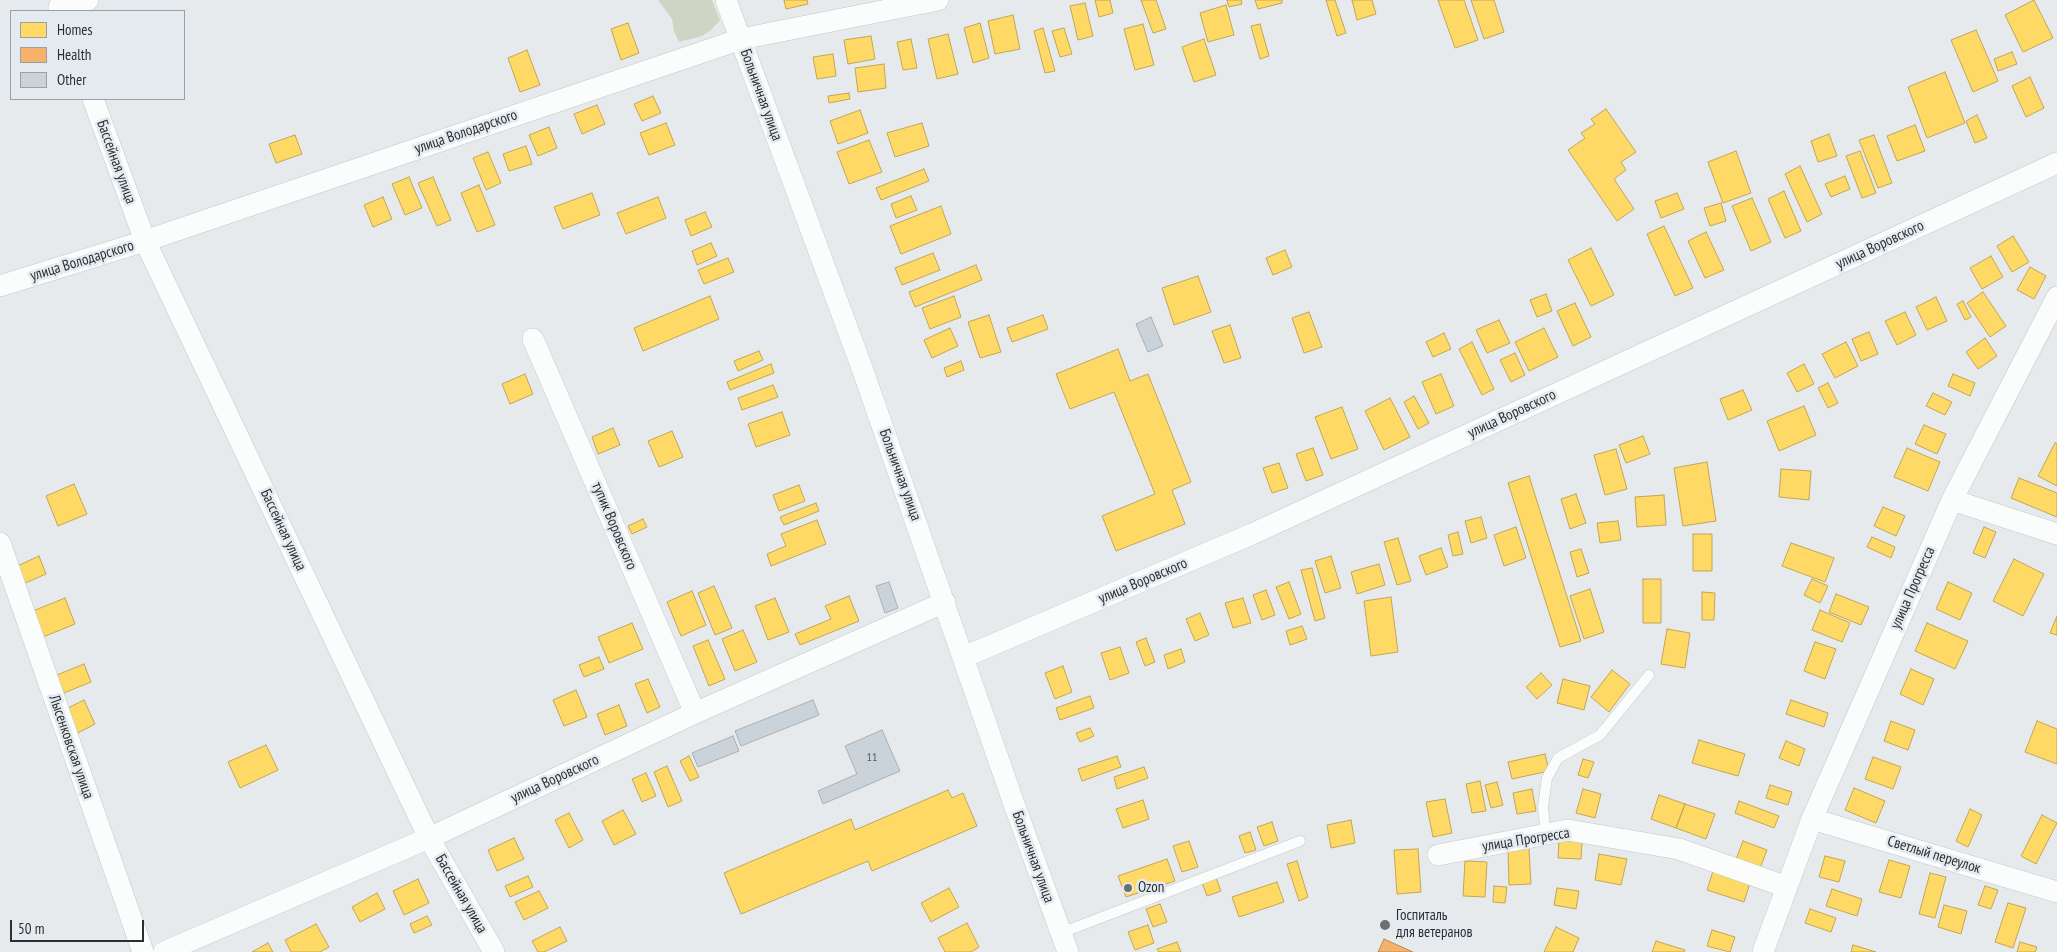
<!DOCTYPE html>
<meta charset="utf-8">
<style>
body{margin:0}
#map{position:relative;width:2057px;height:952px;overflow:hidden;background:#e7eaed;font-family:"PT Sans Narrow",sans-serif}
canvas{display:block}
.legend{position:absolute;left:10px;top:10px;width:175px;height:90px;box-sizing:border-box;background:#e4ebf0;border:1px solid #9aa0a4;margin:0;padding:6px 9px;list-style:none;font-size:15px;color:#2c2f31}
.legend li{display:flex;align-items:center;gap:10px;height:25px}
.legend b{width:25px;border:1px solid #9aa0a4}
.scale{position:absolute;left:10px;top:920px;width:134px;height:22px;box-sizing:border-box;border:2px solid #2c2f31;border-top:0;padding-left:6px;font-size:15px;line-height:18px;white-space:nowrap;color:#2c2f31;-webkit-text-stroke:4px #e4ebf0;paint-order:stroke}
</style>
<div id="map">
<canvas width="2057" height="952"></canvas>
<ul class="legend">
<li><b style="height:14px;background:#ffd966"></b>Homes</li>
<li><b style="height:14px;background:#f6b26b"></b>Health</li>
<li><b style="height:14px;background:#cad3da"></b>Other</li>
</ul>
<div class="scale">50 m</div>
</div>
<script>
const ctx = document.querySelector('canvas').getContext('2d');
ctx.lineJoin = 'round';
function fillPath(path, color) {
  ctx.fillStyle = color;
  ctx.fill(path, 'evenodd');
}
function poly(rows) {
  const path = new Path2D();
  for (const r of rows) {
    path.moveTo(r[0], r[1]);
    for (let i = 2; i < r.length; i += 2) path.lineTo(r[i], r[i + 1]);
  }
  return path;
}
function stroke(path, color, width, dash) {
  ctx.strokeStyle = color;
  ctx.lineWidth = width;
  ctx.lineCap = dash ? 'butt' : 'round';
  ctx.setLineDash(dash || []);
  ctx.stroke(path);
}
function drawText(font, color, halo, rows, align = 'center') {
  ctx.font = font + ' "PT Sans Narrow",sans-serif';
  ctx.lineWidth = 5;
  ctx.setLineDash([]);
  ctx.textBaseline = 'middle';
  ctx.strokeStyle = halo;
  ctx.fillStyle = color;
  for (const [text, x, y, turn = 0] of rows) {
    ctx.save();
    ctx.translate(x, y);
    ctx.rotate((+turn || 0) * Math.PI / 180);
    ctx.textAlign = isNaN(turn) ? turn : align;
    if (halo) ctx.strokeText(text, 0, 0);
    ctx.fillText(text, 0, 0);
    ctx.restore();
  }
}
fillPath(poly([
 [658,0,712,0,720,20,711,30,702,36,679,42,674,31,672,19]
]), '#cfd4c5');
const homes = poly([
 [784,0,807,0,808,4,786,9,784,0],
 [1095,0,1110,0,1113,13,1099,17,1095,0],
 [1141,0,1156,0,1166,29,1153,33,1141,0],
 [1227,0,1241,0,1242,4,1229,7,1227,0],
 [1255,0,1282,0,1282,3,1258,9,1255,0],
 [1326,0,1335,0,1346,33,1337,36,1326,0],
 [1352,0,1372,0,1376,14,1357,20,1352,0],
 [1438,0,1464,0,1478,40,1455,48,1438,0],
 [1471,0,1494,0,1504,32,1484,39,1471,0],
 [2034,0,2053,38,2023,52,2005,15,2034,0],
 [1085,3,1093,36,1078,40,1070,6,1085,3],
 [1226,5,1234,35,1208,42,1200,13,1226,5],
 [1013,15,1020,49,995,54,988,21,1013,15],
 [628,23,639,53,621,60,611,29,628,23],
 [980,23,989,58,973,63,964,28,980,23],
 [1143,24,1154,65,1135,70,1124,29,1143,24],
 [1260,24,1269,56,1260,59,1251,26,1260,24],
 [1043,28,1055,71,1045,73,1034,31,1043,28],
 [1064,28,1072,54,1060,57,1052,31,1064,28],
 [1976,30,1998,81,1973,92,1951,40,1976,30],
 [948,34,958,74,937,79,928,39,948,34],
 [871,36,875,59,848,64,844,40,871,36],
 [911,39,917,68,903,70,897,42,911,39],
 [1204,39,1216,75,1194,82,1182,47,1204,39],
 [527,50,540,85,520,92,508,58,527,50],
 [2012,52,2017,64,1998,71,1994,59,2012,52],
 [833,54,836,76,817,79,813,57,833,54],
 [884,64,886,88,858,92,855,68,884,64],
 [1945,72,1965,123,1927,138,1908,87,1945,72],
 [2030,77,2044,108,2026,117,2012,86,2030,77],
 [849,93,850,99,829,103,828,96,849,93],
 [653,96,661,113,642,121,634,104,653,96],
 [597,105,605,124,582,134,574,114,597,105],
 [1606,109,1636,152,1621,162,1626,170,1614,179,1634,209,1617,221,1568,150,1585,138,1581,133,1595,124,1591,119,1606,109],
 [860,110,868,133,838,144,830,121,860,110],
 [1977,115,1987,138,1975,143,1966,121,1977,115],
 [666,123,675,145,649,155,640,133,666,123],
 [922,123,929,146,895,157,887,133,922,123],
 [1915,125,1925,151,1897,161,1887,136,1915,125],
 [549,127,557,148,538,156,529,135,549,127],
 [1829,134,1837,156,1818,162,1811,141,1829,134],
 [295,135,302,154,276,163,269,144,295,135],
 [1874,135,1892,183,1878,188,1859,140,1874,135],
 [869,140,882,172,849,184,837,152,869,140],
 [526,146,532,164,509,171,503,154,526,146],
 [1736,151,1751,193,1723,203,1708,162,1736,151],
 [1860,151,1876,193,1862,198,1846,156,1860,151],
 [488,152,501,183,486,190,473,158,488,152],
 [1800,166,1822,214,1807,222,1785,174,1800,166],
 [924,169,929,181,881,200,876,188,924,169],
 [1845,176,1850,189,1831,197,1825,184,1845,176],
 [409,177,422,208,405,215,392,184,409,177],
 [433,177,451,220,437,226,418,183,433,177],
 [479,185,495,225,477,232,461,193,479,185],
 [1784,191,1801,231,1785,238,1768,199,1784,191],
 [592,193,600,215,563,229,554,207,592,193],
 [1677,193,1684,209,1661,218,1655,201,1677,193],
 [911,196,917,210,896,218,891,204,911,196],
 [383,197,392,219,373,227,364,205,383,197],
 [658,197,666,218,626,234,617,213,658,197],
 [1752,198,1771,242,1751,251,1732,206,1752,198],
 [1721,203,1726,221,1710,226,1704,208,1721,203],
 [941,206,951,234,901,254,890,226,941,206],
 [705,212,712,227,691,236,685,220,705,212],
 [1664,226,1693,288,1675,296,1647,234,1664,226],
 [1706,232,1724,270,1705,278,1688,241,1706,232],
 [2013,236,2029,262,2012,272,1997,246,2013,236],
 [711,243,717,256,697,265,692,251,711,243],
 [1591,248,1614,295,1591,306,1568,260,1591,248],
 [1285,250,1292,267,1273,275,1266,258,1285,250],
 [933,253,940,270,902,285,895,268,933,253],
 [1991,256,2003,277,1982,289,1970,268,1991,256],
 [728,258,734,272,704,284,698,270,728,258],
 [976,265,982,280,915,307,909,292,976,265],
 [2030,267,2046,276,2034,299,2017,290,2030,267],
 [1198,276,1211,312,1174,325,1162,288,1198,276],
 [1983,292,2006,326,1990,337,1967,303,1983,292],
 [1546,294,1552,311,1537,317,1530,300,1546,294],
 [710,296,719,319,643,351,634,328,710,296],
 [954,296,961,317,930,329,922,308,954,296],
 [1936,297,1947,321,1927,330,1916,307,1936,297],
 [1963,301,1971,317,1965,320,1957,304,1963,301],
 [1575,303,1591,337,1573,346,1557,311,1575,303],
 [1309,312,1322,347,1304,353,1292,318,1309,312],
 [1905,312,1916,335,1897,345,1885,321,1905,312],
 [989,315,1001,352,980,358,968,322,989,315],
 [1043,315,1048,329,1012,342,1007,328,1043,315],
 [1499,320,1510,343,1487,353,1476,330,1499,320],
 [1230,325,1241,358,1224,363,1212,331,1230,325],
 [950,328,958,346,932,358,924,340,950,328],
 [1544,328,1558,357,1529,371,1515,342,1544,328],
 [1869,332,1878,354,1861,361,1852,339,1869,332],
 [1444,333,1451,349,1433,357,1426,342,1444,333],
 [1985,338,1997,356,1978,369,1966,352,1985,338],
 [1472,342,1494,389,1482,395,1459,349,1472,342],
 [1846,342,1858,366,1835,378,1822,354,1846,342],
 [1118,349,1130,381,1148,374,1191,482,1172,490,1185,524,1116,551,1102,516,1155,494,1114,392,1070,409,1056,374,1118,349],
 [759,351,763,360,738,371,734,361,759,351],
 [1515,353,1525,375,1511,382,1500,360,1515,353],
 [961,361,964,370,947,377,944,368,961,361],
 [771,364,774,373,730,390,727,382,771,364],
 [1804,364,1814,384,1797,392,1787,373,1804,364],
 [525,374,533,394,510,404,502,384,525,374],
 [1441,374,1454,406,1436,414,1422,382,1441,374],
 [1953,374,1975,383,1970,396,1948,386,1953,374],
 [1828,383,1838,403,1828,408,1818,388,1828,383],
 [773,385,778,397,742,410,738,398,773,385],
 [1743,390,1752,410,1728,420,1720,399,1743,390],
 [1933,393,1952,402,1945,415,1926,406,1933,393],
 [1414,396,1429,423,1418,429,1404,402,1414,396],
 [1390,398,1410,437,1384,450,1365,411,1390,398],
 [1804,406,1816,435,1779,451,1767,421,1804,406],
 [1342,407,1358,449,1331,459,1315,417,1342,407],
 [782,412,790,435,756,447,748,424,782,412],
 [1924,425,1946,434,1937,454,1915,444,1924,425],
 [613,428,620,445,598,454,592,437,613,428],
 [672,431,683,457,659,467,648,441,672,431],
 [1643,436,1650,454,1626,463,1619,445,1643,436],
 [2055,443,2057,444,2057,486,2038,476,2055,443],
 [1313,448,1323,475,1306,481,1296,454,1313,448],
 [1907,448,1940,462,1928,491,1894,477,1907,448],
 [1616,449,1627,489,1605,495,1594,455,1616,449],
 [1707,462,1716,521,1683,526,1674,468,1707,462],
 [1279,463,1288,488,1272,493,1263,468,1279,463],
 [1781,469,1811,471,1809,500,1779,497,1781,469],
 [1529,476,1581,641,1560,647,1508,483,1529,476],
 [2019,478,2057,493,2057,517,2011,498,2019,478],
 [74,484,87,514,58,526,46,496,74,484],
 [799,485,805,501,779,511,773,495,799,485],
 [1576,494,1586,523,1570,529,1561,499,1576,494],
 [1664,495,1666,525,1637,527,1635,497,1664,495],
 [816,503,819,511,784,525,780,517,816,503],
 [1883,507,1905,516,1896,536,1874,526,1883,507],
 [1481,517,1487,538,1471,543,1465,521,1481,517],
 [643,519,647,527,632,534,628,526,643,519],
 [817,520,826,544,771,566,767,554,786,546,781,534,817,520],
 [1618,521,1621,540,1600,543,1597,523,1618,521],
 [1516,527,1526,558,1504,566,1494,535,1516,527],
 [1984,527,1996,532,1985,558,1973,553,1984,527],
 [1458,532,1463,554,1453,556,1448,535,1458,532],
 [1693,534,1712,534,1712,571,1693,571,1693,534],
 [1872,537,1895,547,1891,558,1867,547,1872,537],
 [1398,538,1411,581,1397,585,1384,542,1398,538],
 [1791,543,1834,558,1825,582,1782,566,1791,543],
 [1441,548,1448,567,1426,575,1419,556,1441,548],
 [1581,549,1589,573,1577,577,1570,552,1581,549],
 [39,556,46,574,23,584,15,567,39,556],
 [1331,556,1341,588,1325,593,1315,561,1331,556],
 [2014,559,2044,574,2023,616,1993,601,2014,559],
 [1379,564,1385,585,1357,594,1351,572,1379,564],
 [1312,568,1325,618,1315,621,1301,570,1312,568],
 [1643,579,1661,579,1661,623,1643,623,1643,579],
 [1812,579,1828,586,1820,603,1804,595,1812,579],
 [1289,582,1301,614,1289,619,1276,587,1289,582],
 [1948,582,1972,593,1960,620,1936,609,1948,582],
 [714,586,732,628,715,635,698,593,714,586],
 [1590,589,1604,632,1584,639,1570,596,1590,589],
 [1266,590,1275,615,1262,620,1253,595,1266,590],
 [692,591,706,625,681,636,667,602,692,591],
 [1702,592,1715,593,1714,620,1702,620,1702,592],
 [1836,594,1869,607,1861,625,1829,612,1836,594],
 [849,596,859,621,800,645,795,634,831,619,825,606,849,596],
 [1391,597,1398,652,1371,656,1364,601,1391,597],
 [65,598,75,624,43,637,33,611,65,598],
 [775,598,789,632,768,640,755,606,775,598],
 [1243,598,1251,623,1233,628,1225,603,1243,598],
 [1820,610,1850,623,1842,642,1812,630,1820,610],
 [1200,613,1209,635,1195,641,1186,619,1200,613],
 [2057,616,2057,635,2050,633,2057,616],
 [632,623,643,649,609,663,598,637,632,623],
 [1927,623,1968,641,1955,669,1915,651,1927,623],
 [1302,626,1307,639,1290,645,1286,631,1302,626],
 [1667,629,1690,633,1685,668,1661,664,1667,629],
 [743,630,757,662,735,671,722,639,743,630],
 [1146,638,1155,662,1145,666,1136,642,1146,638],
 [708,640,725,679,709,686,693,646,708,640],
 [1815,642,1836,649,1825,679,1804,671,1815,642],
 [1120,647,1129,673,1110,680,1101,653,1120,647],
 [1181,649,1185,662,1168,669,1164,655,1181,649],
 [599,657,604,669,584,677,579,665,599,657],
 [84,664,91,682,59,695,52,677,84,664],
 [1063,666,1072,692,1055,699,1045,673,1063,666],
 [1911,669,1934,679,1923,705,1900,694,1911,669],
 [1612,670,1630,684,1609,712,1591,697,1612,670],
 [1541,673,1552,685,1537,699,1526,687,1541,673],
 [648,679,660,707,647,713,635,684,648,679],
 [1563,679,1590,686,1584,710,1557,703,1563,679],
 [576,690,587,717,564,726,553,700,576,690],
 [1090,696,1094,708,1060,720,1056,708,1090,696],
 [84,700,95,724,76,734,64,710,84,700],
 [1791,700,1828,713,1824,727,1786,714,1791,700],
 [619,705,627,726,605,735,597,714,619,705],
 [1891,721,1915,730,1908,750,1884,741,1891,721],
 [2037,721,2057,729,2057,764,2025,752,2037,721],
 [1090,728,1094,736,1080,742,1076,733,1090,728],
 [1699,740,1745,754,1738,776,1692,763,1699,740],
 [1786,741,1805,749,1799,766,1779,758,1786,741],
 [266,745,278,770,240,788,228,762,266,745],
 [1545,754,1549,771,1512,779,1508,762,1545,754],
 [689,756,699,777,690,781,680,761,689,756],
 [1117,756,1121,767,1082,781,1078,769,1117,756],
 [1873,757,1901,767,1893,789,1865,779,1873,757],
 [1583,759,1594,762,1588,778,1578,775,1583,759],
 [667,766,682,801,668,807,654,772,667,766],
 [1144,767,1148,778,1117,789,1114,777,1144,767],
 [646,773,656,796,642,802,632,779,646,773],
 [1480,781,1486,811,1472,813,1466,784,1480,781],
 [1497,782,1503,805,1491,808,1485,785,1497,782],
 [1770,785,1792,792,1788,805,1766,798,1770,785],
 [1854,788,1885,801,1876,823,1845,810,1854,788],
 [1532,789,1536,811,1517,814,1513,793,1532,789],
 [1583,789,1601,794,1595,818,1576,813,1583,789],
 [948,790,952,798,963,793,977,826,872,871,868,861,741,914,724,873,851,819,855,830,948,790],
 [1659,795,1685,804,1676,828,1651,819,1659,795],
 [1445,799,1452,833,1433,837,1426,802,1445,799],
 [1143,800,1149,819,1123,828,1116,809,1143,800],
 [1739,801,1779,816,1774,828,1735,813,1739,801],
 [1685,804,1715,814,1706,839,1676,828,1685,804],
 [1970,809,1982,815,1968,847,1956,841,1970,809],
 [623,810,636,834,614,845,602,821,623,810],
 [569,813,583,840,569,848,555,820,569,813],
 [2042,815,2057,823,2036,864,2021,856,2042,815],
 [1351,820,1355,843,1331,848,1327,825,1351,820],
 [1272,822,1278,841,1264,846,1257,827,1272,822],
 [1250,832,1256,850,1245,853,1239,836,1250,832],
 [514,838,524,859,497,871,488,850,514,838],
 [1559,840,1582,842,1581,859,1558,858,1559,840],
 [1189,841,1198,867,1182,872,1173,846,1189,841],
 [1743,841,1767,850,1759,871,1735,862,1743,841],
 [1418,849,1421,892,1397,894,1394,850,1418,849],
 [1529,849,1531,884,1509,885,1508,850,1529,849],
 [1599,854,1627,859,1621,885,1595,880,1599,854],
 [1825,856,1845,861,1839,882,1819,877,1825,856],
 [1167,859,1175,881,1126,897,1118,876,1167,859],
 [1889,860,1910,866,1901,898,1879,892,1889,860],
 [1297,861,1308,897,1299,901,1287,864,1297,861],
 [1465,861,1487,862,1485,897,1463,896,1465,861],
 [1713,871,1750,883,1744,902,1707,890,1713,871],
 [1930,873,1946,877,1935,918,1919,914,1930,873],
 [528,876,533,887,510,897,505,886,528,876],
 [1216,878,1221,891,1207,896,1202,883,1216,878],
 [418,879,429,903,404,915,393,891,418,879],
 [1277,882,1284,902,1239,917,1232,897,1277,882],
 [1494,886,1507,887,1505,903,1493,902,1494,886],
 [1985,886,1998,890,1991,909,1978,905,1985,886],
 [949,888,959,907,931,922,921,903,949,888],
 [1557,888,1579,891,1576,909,1554,905,1557,888],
 [1832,889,1862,899,1857,916,1826,906,1832,889],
 [539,891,548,908,524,920,515,902,539,891],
 [377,893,385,909,360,922,352,907,377,893],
 [2008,903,2026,908,2013,948,1995,942,2008,903],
 [1160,904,1167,922,1153,927,1146,909,1160,904],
 [1944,905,1967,911,1961,934,1938,927,1944,905],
 [1810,909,1836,918,1831,932,1805,923,1810,909],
 [427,916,432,925,414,933,410,924,427,916],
 [967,923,979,947,971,952,945,952,938,938,967,923],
 [316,924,329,947,320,952,291,952,285,940,316,924],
 [1148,925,1154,943,1135,950,1128,932,1148,925],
 [560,927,567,941,544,952,538,952,532,941,560,927],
 [1556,927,1579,938,1573,952,1544,952,1556,927],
 [1712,930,1735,937,1730,952,1707,946,1712,930],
 [1656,941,1685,950,1684,952,1652,952,1656,941],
 [1177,942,1181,952,1159,952,1157,949,1177,942],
 [2020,942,2037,947,2035,952,2017,952,2020,942],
 [268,943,273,952,252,952,268,943],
 [1853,945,1876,952,1851,952,1853,945]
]);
fillPath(homes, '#ffd966');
stroke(homes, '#c0a656', 1);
const health = poly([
 [1384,939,1413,952,1378,952,1384,939]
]);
fillPath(health, '#f6b26b');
stroke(health, '#b98b5a', 1);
const building = poly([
 [1151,317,1163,346,1148,352,1136,324,1151,317],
 [889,582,898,608,885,613,876,586,889,582],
 [813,700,819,715,741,746,735,731,813,700],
 [882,730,900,771,823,804,818,791,857,774,845,746,882,730],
 [733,736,739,751,698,767,692,753,733,736]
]);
fillPath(building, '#cad3da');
stroke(building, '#acafb1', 1);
const service = poly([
 [1546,835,1543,807,1547,778,1558,758,1600,735,1649,675],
 [1061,933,1300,841]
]);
const minor = poly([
 [726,0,862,368,1014,804,1068,952],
 [59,7,88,0],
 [93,99,145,241,429,838,494,952],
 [0,286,145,241,741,39,938,0],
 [533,339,695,713],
 [1952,500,2057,534],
 [0,543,143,952],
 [964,657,1252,534,2057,163],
 [1812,819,2057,892],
 [1438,855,1568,830,1679,849,1787,887],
 [164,952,429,838,695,713,945,602],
 [1763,952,1812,819,1952,500,2057,297]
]);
stroke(service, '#c4c7c9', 11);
stroke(minor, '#c4c7c9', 22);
stroke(service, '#fbfcfc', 10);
stroke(minor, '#fbfcfc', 21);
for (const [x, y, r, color] of [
 [1128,888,5,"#6d7073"],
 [1385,925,6,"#6d7073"]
]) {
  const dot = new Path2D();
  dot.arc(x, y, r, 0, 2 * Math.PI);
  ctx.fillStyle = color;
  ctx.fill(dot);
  stroke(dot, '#e4ebf0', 2);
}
drawText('12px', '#54585b', null, [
 ["11",872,758]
]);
drawText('15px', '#2c2f31', '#e4ebf0', [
 ["Больничная улица",761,95,70],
 ["улица Володарского",466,132,-19],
 ["Бассейная улица",116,162,70],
 ["улица Воровского",1880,245,-25],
 ["улица Володарского",82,261,-17],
 ["улица Воровского",1512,414,-25],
 ["Больничная улица",900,475,70],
 ["тупик Воровского",614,526,67],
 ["Бассейная улица",283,530,65],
 ["улица Воровского",1143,581,-23],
 ["улица Прогресса",1913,588,-66],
 ["Лысенковская улица",71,747,71],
 ["улица Воровского",555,779,-25],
 ["улица Прогресса",1526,840,-9],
 ["Светлый переулок",1934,855,17],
 ["Больничная улица",1033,857,70],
 ["Бассейная улица",461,894,60]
]);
drawText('15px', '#2c2f31', '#e4ebf0', [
 ["Ozon",1138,888],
 ["Госпиталь",1396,916],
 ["для ветеранов",1396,933]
], 'left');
</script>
